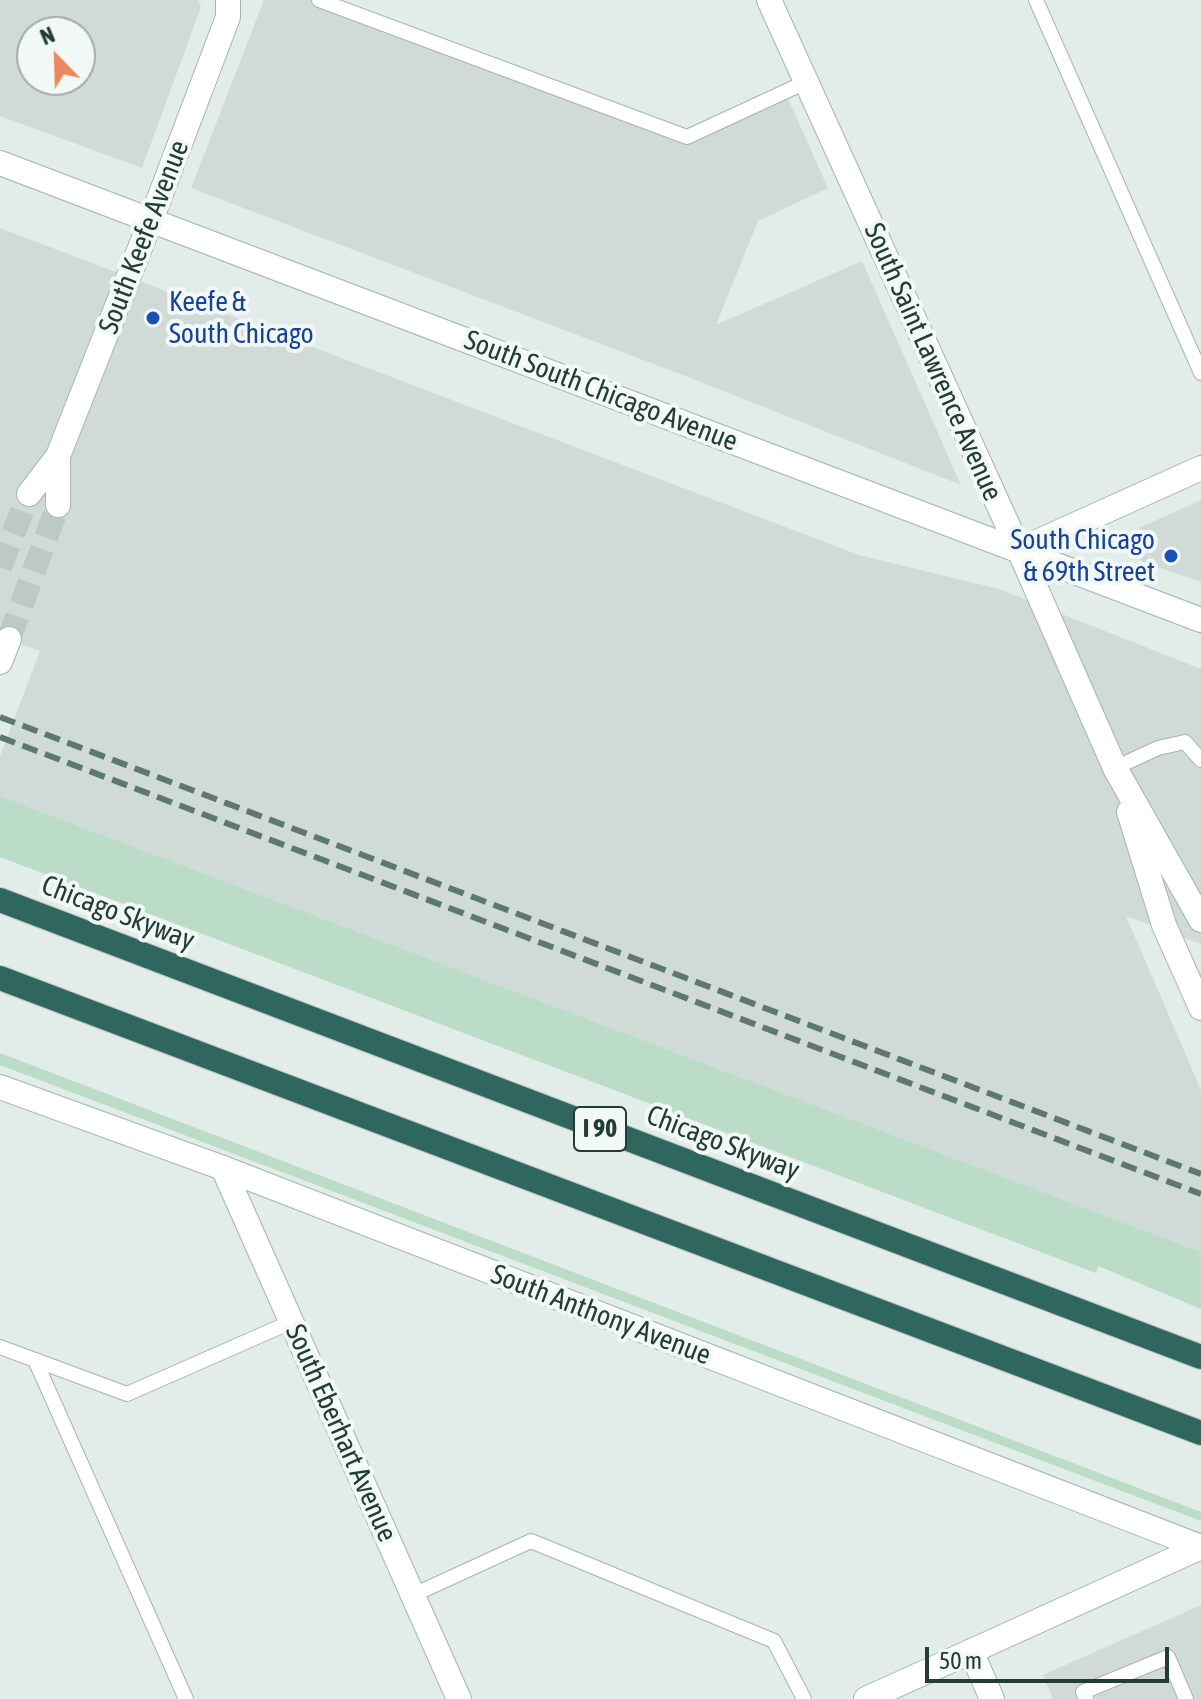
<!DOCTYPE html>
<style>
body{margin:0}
#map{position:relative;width:1201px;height:1699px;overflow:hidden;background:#e2ece8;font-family:"Asap Condensed",sans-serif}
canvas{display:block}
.north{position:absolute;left:16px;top:16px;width:80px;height:80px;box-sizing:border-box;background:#f2f8f5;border:2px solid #9fada9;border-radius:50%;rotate:337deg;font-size:22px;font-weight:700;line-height:32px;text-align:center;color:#223c36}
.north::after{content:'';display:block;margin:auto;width:28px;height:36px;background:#ed885e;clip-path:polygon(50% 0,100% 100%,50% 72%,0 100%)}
.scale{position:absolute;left:925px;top:1647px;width:244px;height:36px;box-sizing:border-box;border:4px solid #223c36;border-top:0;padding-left:10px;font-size:24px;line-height:28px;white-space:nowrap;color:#223c36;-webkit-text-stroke:6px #f2f8f5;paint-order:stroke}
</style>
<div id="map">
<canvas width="1201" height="1699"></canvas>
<div class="north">N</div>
<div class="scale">50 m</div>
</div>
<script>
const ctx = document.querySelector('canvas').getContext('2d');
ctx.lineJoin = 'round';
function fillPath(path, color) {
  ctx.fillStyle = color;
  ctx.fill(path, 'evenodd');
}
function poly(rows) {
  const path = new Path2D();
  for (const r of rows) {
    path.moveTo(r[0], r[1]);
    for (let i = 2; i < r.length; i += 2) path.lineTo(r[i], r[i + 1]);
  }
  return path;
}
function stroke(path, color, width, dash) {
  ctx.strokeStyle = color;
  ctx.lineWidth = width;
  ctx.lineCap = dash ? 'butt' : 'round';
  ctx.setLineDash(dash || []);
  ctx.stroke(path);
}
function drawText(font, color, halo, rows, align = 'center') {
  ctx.font = font + ' "Asap Condensed",sans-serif';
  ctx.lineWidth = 8;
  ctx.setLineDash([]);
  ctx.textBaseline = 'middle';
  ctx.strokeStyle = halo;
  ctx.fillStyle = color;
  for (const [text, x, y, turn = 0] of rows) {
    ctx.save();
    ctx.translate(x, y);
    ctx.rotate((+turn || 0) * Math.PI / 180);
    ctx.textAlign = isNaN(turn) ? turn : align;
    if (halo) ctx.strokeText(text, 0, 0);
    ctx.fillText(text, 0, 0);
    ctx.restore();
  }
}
fillPath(poly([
 [0,0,198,0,201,7,142,168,0,116],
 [32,32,80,32,80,80,32,80],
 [264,0,319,0,687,137,785,92,828,188,758,221,716,325,862,261,961,485,693,379,191,188],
 [0,228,859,555,999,589,1201,669,1201,944,1126,916,1201,1090,1201,1252,0,796,0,756,40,651,0,636],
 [1201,500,1201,582,1143,562,1132,550,1133,535,1141,527],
 [1201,1605,1201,1699,1053,1699,1043,1675]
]), '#d0dbd7');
fillPath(poly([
 [0,796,1201,1252,1201,1309,1098,1266,1096,1273,0,857],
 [0,1053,1201,1512,1201,1521,0,1065]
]), '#bbdcc6');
stroke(poly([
 [0,567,29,494],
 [9,639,58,505]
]), '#bcc9c4', 24, [24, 12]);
const lane = poly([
 [319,0,687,137,806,82],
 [1036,0,1201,373],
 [1115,768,1158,748,1185,742,1201,760],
 [0,1347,127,1394,291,1322],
 [35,1360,186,1699],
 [413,1595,531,1541,774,1641,804,1699],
 [1086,1699,1083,1692,1168,1657,1186,1699]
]);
const street = poly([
 [769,0,1019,550,1201,468],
 [151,220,228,17,228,0],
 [223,1168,459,1699],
 [971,1651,992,1699],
 [866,1699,1201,1547]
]);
const secondary = poly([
 [0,163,1201,620],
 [29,494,58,456,151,220],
 [58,505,58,456],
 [1019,550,1115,768,1201,920],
 [0,662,9,639],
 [1129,812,1164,925,1201,1008],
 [0,1087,223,1168,1201,1547]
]);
const highway = poly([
 [0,900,1201,1357],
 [0,978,1201,1433]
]);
stroke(lane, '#a5b4af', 16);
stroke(street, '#a5b4af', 26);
stroke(secondary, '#a0b7b0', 26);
stroke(highway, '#c1c8c7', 26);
stroke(lane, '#fff', 14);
stroke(street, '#fff', 24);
stroke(secondary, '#fff', 24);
stroke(highway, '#2f675e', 24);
stroke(poly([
 [0,717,1201,1174],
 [0,737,1201,1194]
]), '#5d7772', 6, [16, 8]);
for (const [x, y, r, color] of [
 [153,318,8,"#1a4fb4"],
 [1171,556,8,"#1a4fb4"]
]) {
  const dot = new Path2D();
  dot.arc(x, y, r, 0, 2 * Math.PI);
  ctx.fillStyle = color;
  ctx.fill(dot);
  stroke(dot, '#f2f8f5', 3);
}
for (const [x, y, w] of [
 [600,1129,52]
]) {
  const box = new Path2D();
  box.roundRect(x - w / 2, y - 22, w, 44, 6);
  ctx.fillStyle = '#f2f8f5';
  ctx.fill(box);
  stroke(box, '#223c36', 2);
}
drawText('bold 26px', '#223c36', null, [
 ["I 90",600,1129]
]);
drawText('28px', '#223c36', '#f2f8f5', [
 ["South Keefe Avenue",144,237,-69],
 ["South Saint Lawrence Avenue",933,362,66],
 ["South South Chicago Avenue",601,391,21],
 ["Chicago Skyway",118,913,21],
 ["Chicago Skyway",723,1143,21],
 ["South Anthony Avenue",601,1315,21],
 ["South Eberhart Avenue",341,1433,66]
]);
drawText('28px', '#164399', '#f2f8f5', [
 ["Keefe &",169,302],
 ["South Chicago",169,334],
 ["South Chicago",1155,540,"right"],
 ["& 69th Street",1155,572,"right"]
], 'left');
</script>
